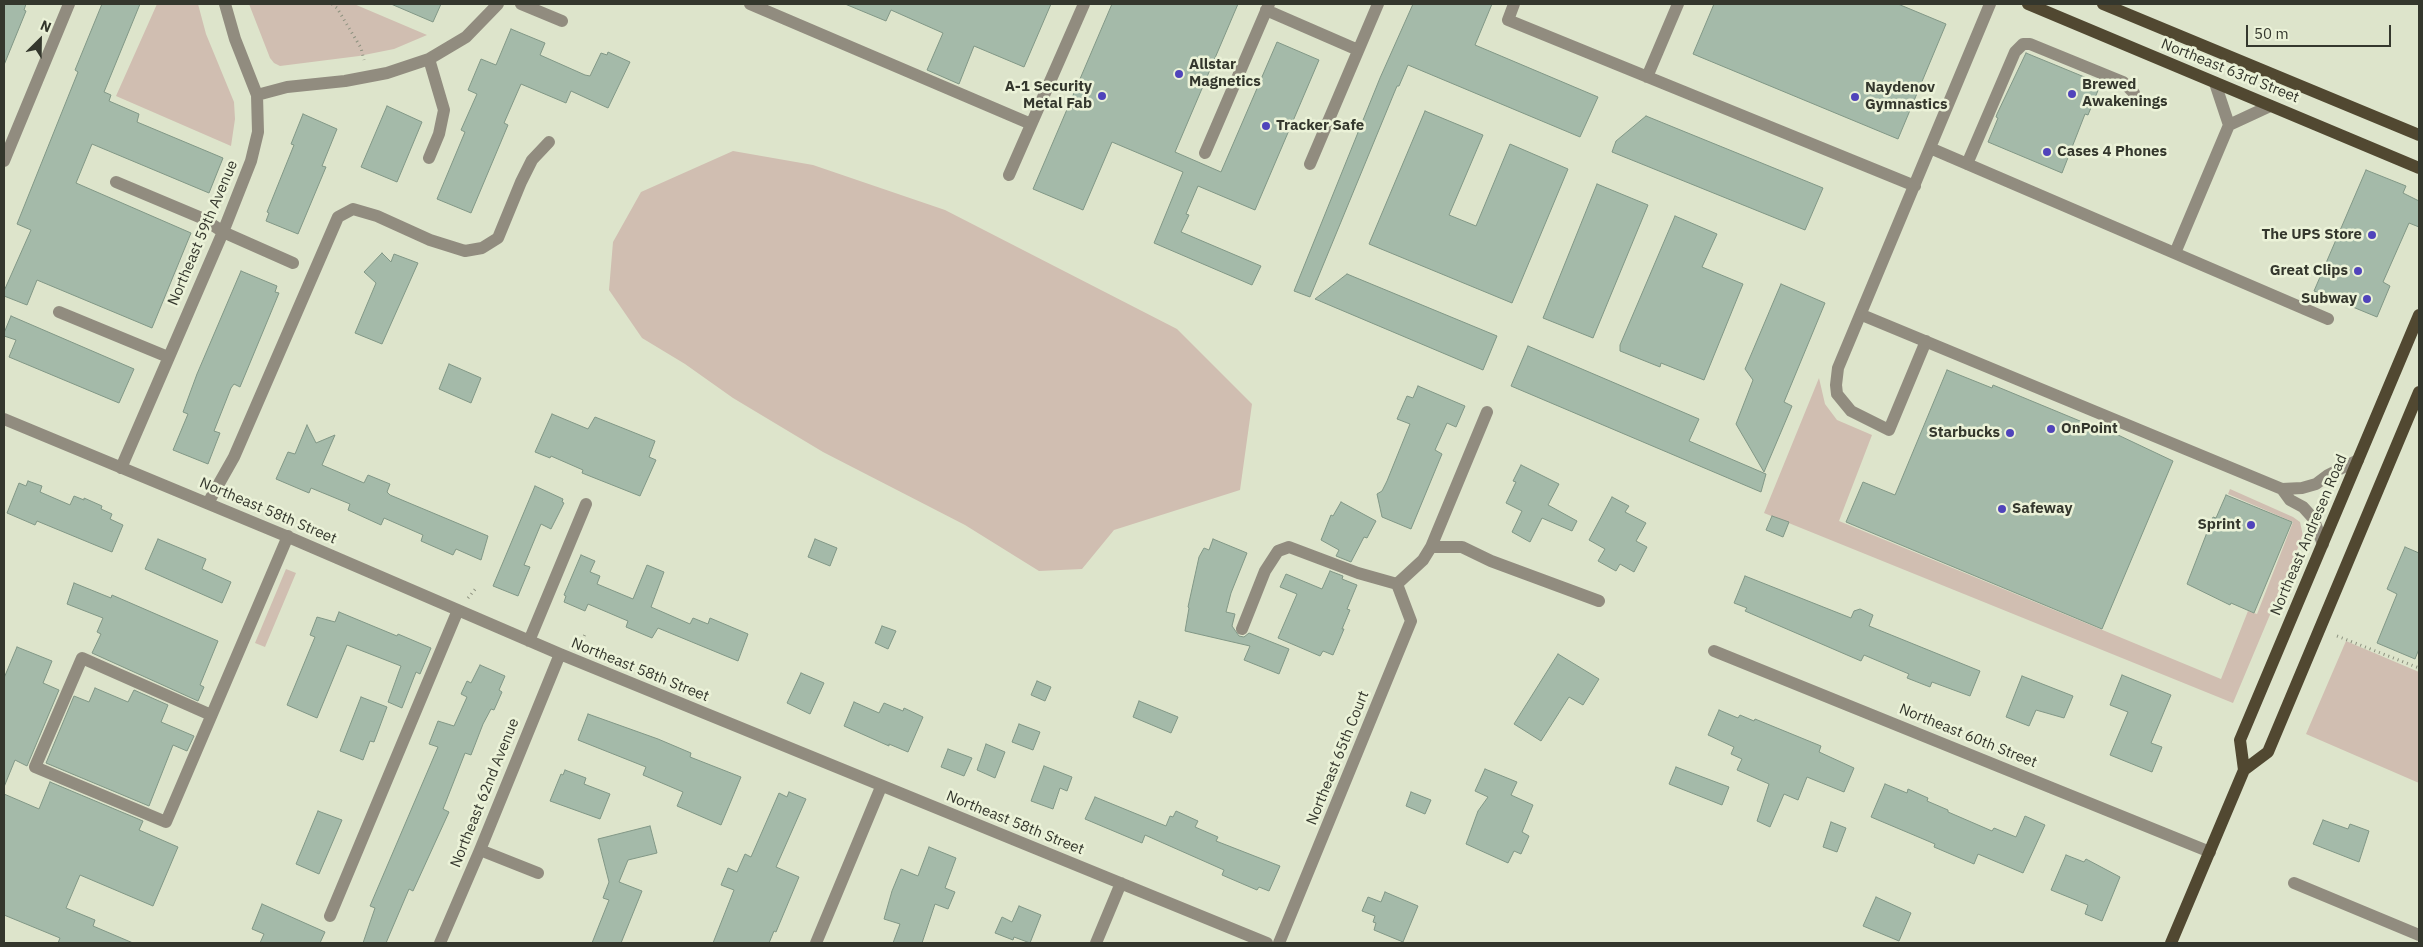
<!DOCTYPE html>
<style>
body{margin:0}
#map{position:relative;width:2423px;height:947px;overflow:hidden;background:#dde4cb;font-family:"IBM Plex Sans",sans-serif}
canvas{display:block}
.frame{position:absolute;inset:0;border:5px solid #34372d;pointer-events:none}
.north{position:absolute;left:15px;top:15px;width:50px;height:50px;-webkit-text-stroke:4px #ebf2d8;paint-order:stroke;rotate:23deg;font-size:14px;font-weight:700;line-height:20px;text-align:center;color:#34372d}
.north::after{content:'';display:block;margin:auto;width:18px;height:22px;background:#34372d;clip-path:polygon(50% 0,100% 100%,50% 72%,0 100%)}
.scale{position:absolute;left:2246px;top:25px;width:145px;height:22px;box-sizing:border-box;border:2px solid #34372d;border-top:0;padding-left:6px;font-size:15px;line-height:18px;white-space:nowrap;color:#34372d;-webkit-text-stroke:4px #ebf2d8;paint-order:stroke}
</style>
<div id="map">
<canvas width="2423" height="947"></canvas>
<div class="frame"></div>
<div class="north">N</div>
<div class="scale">50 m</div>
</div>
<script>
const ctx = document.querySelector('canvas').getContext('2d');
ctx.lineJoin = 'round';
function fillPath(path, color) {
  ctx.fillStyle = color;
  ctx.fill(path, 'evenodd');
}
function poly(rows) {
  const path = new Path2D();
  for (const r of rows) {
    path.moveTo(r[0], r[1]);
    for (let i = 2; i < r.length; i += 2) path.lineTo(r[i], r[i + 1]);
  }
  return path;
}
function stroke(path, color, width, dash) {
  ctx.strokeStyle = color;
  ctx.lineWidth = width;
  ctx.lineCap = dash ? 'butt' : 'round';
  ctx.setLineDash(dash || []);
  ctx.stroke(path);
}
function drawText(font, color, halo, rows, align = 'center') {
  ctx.font = font + ' "IBM Plex Sans",sans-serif';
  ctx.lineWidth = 5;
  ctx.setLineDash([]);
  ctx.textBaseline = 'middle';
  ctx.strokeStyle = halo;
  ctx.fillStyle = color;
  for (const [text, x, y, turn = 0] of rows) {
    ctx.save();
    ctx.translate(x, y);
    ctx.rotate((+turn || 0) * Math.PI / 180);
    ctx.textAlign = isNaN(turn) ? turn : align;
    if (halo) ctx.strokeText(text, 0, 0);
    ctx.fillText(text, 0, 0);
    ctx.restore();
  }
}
fillPath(poly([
 [157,4,198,4,206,34,234,102,235,119,231,146,116,96],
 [249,4,354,4,427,35,394,49,359,56,280,66,274,63,270,58],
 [733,151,813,165,945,210,1177,329,1252,404,1240,490,1114,530,1082,569,1039,571,965,525,823,452,733,398,685,364,642,338,609,290,613,242,641,192],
 [1819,378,1825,404,1837,420,1872,435,1839,521,2221,679,2248,611,2257,614,2293,522,2228,494,2230,489,2293,517,2300,522,2303,536,2233,703,1764,513],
 [286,569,296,573,265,647,255,643],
 [2346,641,2419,672,2419,783,2306,734]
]), '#d0beb1');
const building = poly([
 [4,4,26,4,24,10,26,11,4,65,4,4],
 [102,4,140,4,104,92,111,95,109,101,139,114,137,122,223,158,209,193,92,144,76,183,191,233,152,328,37,280,27,305,4,296,4,291,31,230,17,224,78,72,75,70,102,4],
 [391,4,441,4,433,22,391,4],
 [845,4,1051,4,1024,67,974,46,959,84,927,70,943,33,891,10,886,21,845,4],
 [1112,4,1238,4,1175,152,1221,172,1277,42,1319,60,1255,210,1198,186,1186,214,1189,215,1181,232,1261,266,1252,285,1154,243,1183,172,1112,142,1083,210,1033,189,1112,4],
 [1413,4,1492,4,1475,45,1598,97,1580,137,1408,65,1399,86,1397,86,1310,297,1294,291,1380,78,1413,4],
 [1714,4,1898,4,1946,24,1898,139,1693,54,1714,4],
 [511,29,545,43,540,55,585,75,590,76,601,53,607,55,608,52,630,62,608,108,571,91,566,103,521,84,504,123,508,125,471,213,437,199,465,132,461,130,477,94,468,90,481,59,496,65,511,29],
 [2026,53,2099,83,2097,87,2099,88,2088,115,2085,114,2062,173,1988,142,1998,118,1996,117,1997,114,2026,53],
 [387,106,422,122,397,182,361,167,387,106],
 [1425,111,1483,135,1449,215,1476,226,1510,144,1568,169,1512,303,1369,244,1425,111],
 [303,114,337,129,322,166,326,167,298,234,266,221,269,213,267,212,294,145,291,144,303,114],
 [1646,116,1823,188,1805,230,1612,152,1616,141,1646,116],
 [2366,170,2406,186,2403,193,2419,201,2419,227,2409,223,2383,282,2390,286,2377,317,2314,291,2366,170],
 [1597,184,1648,205,1593,338,1543,318,1597,184],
 [1675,216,1717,234,1702,267,1743,284,1704,380,1661,363,1660,367,1620,351,1620,345,1675,216],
 [382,253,391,262,394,254,418,263,382,344,355,333,376,283,364,272,382,253],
 [241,271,277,286,275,292,279,293,240,387,234,384,231,388,214,431,220,433,208,464,173,450,188,414,183,412,197,374,241,271],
 [1347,274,1497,336,1483,370,1315,299,1347,274],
 [1781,284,1825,303,1784,402,1792,406,1764,472,1736,424,1753,380,1745,369,1781,284],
 [11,316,134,369,119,403,9,357,16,340,4,336,4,333,11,316],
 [1528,346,1699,419,1689,441,1766,474,1761,492,1511,386,1528,346],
 [449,364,481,378,471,403,439,389,449,364],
 [1947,370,1992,388,1993,385,2109,433,2110,431,2118,435,2173,461,2102,629,1846,522,1863,482,1895,495,1947,370],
 [1418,386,1465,406,1456,427,1447,423,1435,450,1442,454,1411,529,1382,517,1377,494,1382,491,1387,481,1410,424,1397,419,1407,396,1413,398,1418,386],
 [552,414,588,429,595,417,655,441,649,457,656,460,640,496,582,473,583,470,551,456,550,458,535,452,552,414],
 [307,425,316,443,335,435,322,465,364,483,368,475,390,484,387,492,390,495,488,536,481,560,456,549,453,555,421,541,423,535,384,518,381,525,348,510,350,504,311,488,309,493,276,479,288,452,295,454,307,425],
 [1521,465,1559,484,1548,505,1577,521,1572,531,1542,518,1530,542,1512,532,1522,511,1506,503,1516,482,1513,481,1521,465],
 [28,481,42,486,40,492,70,505,74,496,84,500,84,498,102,506,101,509,112,514,110,519,123,525,112,552,37,521,35,525,7,513,19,483,26,486,28,481],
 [535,486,563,499,562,502,564,503,551,529,541,524,524,565,530,567,518,596,493,586,535,486],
 [2226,495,2292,522,2254,613,2231,603,2230,605,2187,584,2213,517,2216,518,2226,495],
 [1612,497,1629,506,1625,512,1646,523,1636,541,1647,547,1634,572,1620,564,1616,571,1598,561,1605,549,1589,540,1612,497],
 [1341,502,1376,521,1367,538,1364,537,1351,562,1336,556,1339,550,1321,540,1331,515,1333,516,1341,502],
 [1772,516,1789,522,1783,537,1766,530,1772,516],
 [158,539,206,559,202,569,231,582,222,603,145,569,158,539],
 [815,539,837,548,830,566,808,557,815,539],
 [1213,539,1247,553,1231,593,1226,612,1235,614,1232,626,1239,636,1244,637,1249,633,1289,649,1279,674,1244,660,1250,646,1185,631,1189,608,1188,607,1199,557,1204,548,1209,550,1213,539],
 [2405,547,2419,553,2419,649,2415,659,2377,643,2397,594,2387,589,2405,547],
 [581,555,595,561,590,572,600,576,597,584,633,599,647,565,664,572,651,607,690,624,693,618,708,624,710,618,748,634,738,661,658,628,652,638,626,627,628,621,588,604,585,611,564,602,566,596,564,595,581,555],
 [1330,571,1343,576,1342,579,1357,585,1347,609,1350,610,1342,629,1344,629,1333,655,1323,651,1320,656,1278,638,1297,594,1280,587,1286,574,1322,589,1330,571],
 [1745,576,1851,618,1854,611,1860,609,1873,615,1869,626,1980,671,1970,696,1932,682,1930,687,1907,678,1909,674,1864,655,1861,661,1745,611,1747,608,1734,603,1745,576],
 [74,583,111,598,112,595,218,641,200,685,204,687,198,701,92,653,101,634,97,632,103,618,67,604,74,583],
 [339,612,397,636,398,634,431,648,420,674,416,672,402,708,388,702,401,666,347,645,317,718,287,705,315,637,310,635,317,617,335,622,339,612],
 [882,626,896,631,888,649,875,643,882,626],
 [17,647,52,661,43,683,59,690,27,766,15,760,4,787,4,678,17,647],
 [1558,654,1599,679,1583,705,1569,697,1541,741,1514,724,1558,654],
 [480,665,505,676,499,690,502,692,494,710,491,709,483,724,471,755,465,753,443,809,449,812,413,891,409,889,386,943,363,943,375,908,370,906,438,747,429,744,438,721,454,726,467,697,461,694,467,681,471,683,480,665],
 [801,673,824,683,810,714,787,703,801,673],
 [2122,675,2171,695,2151,743,2162,747,2152,772,2110,755,2128,712,2110,705,2122,675],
 [2022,676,2073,696,2064,718,2036,710,2029,726,2006,717,2022,676],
 [1037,681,1051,687,1045,701,1031,695,1037,681],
 [95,688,128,702,134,690,168,705,161,722,194,736,187,751,173,745,149,806,46,763,74,696,89,702,95,688],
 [361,697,387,707,374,742,370,741,363,760,340,751,361,697],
 [1139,701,1178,717,1171,733,1133,717,1139,701],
 [854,702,879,713,884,703,903,711,904,708,923,717,908,752,889,744,889,746,844,726,854,702],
 [1719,710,1738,718,1740,715,1754,721,1755,719,1821,746,1819,752,1854,768,1844,792,1807,777,1798,800,1784,794,1770,827,1757,821,1769,784,1737,770,1742,759,1731,754,1734,747,1708,735,1719,710],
 [588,714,658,739,691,753,690,757,741,777,721,825,677,806,683,792,643,775,646,767,578,740,588,714],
 [1019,724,1040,732,1033,750,1012,742,1019,724],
 [986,744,1005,752,995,778,977,770,986,744],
 [948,749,972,758,964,776,941,767,948,749],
 [1044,766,1072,777,1067,791,1060,788,1053,809,1031,801,1044,766],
 [1676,767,1729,787,1722,805,1669,784,1676,767],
 [1485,769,1517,782,1511,795,1533,805,1522,832,1529,836,1521,854,1514,851,1508,863,1466,844,1478,811,1488,797,1475,791,1485,769],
 [565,770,586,778,584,784,610,794,600,819,550,801,561,774,563,775,565,770],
 [50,782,143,821,139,830,178,847,153,906,80,875,66,908,95,920,93,926,133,943,58,943,60,938,4,915,4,794,39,809,50,782],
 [1885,784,1907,793,1908,789,1928,798,1927,801,1948,810,1948,812,1992,831,1994,828,2016,837,2025,816,2045,825,2023,873,1978,854,1974,864,1934,847,1935,844,1871,817,1885,784],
 [789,792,806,799,776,867,799,877,776,932,774,931,769,943,713,943,734,890,721,885,728,868,737,872,745,854,751,857,779,793,787,797,789,792],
 [1411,792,1431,800,1425,814,1406,806,1411,792],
 [1095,797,1166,826,1170,816,1173,817,1176,811,1198,821,1195,827,1218,837,1216,841,1280,866,1269,891,1259,887,1257,890,1222,875,1224,870,1145,835,1142,843,1085,819,1095,797],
 [318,811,342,820,319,874,296,864,318,811],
 [2323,820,2348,829,2350,824,2369,831,2359,862,2313,844,2323,820],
 [1831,822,1846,828,1837,852,1823,847,1831,822],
 [650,826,657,853,628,860,619,882,642,891,621,943,592,943,609,900,603,898,609,882,598,839,650,826],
 [929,847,956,858,945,888,955,892,948,909,935,904,922,943,893,943,900,924,884,919,892,891,901,869,918,876,929,847],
 [2066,855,2084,862,2086,859,2120,877,2102,921,2085,914,2088,905,2051,890,2066,855],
 [1385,892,1418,906,1403,942,1374,930,1376,923,1373,922,1375,916,1362,911,1368,897,1381,902,1385,892],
 [1876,897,1911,913,1899,941,1863,926,1876,897],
 [262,904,325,932,320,943,260,943,264,934,252,929,262,904],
 [1019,906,1041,915,1030,943,1014,937,1013,940,995,933,1002,917,1012,922,1019,906]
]);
fillPath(building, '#a4baa9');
stroke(building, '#819786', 1);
stroke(poly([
 [332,4,337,8,361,48,364,60],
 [468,598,477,587],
 [2337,636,2419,668],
 [580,645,586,632]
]), '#8c917f', 3, [1, 4]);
stroke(poly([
 [521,4,562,21],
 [750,4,1031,124],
 [1514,4,1508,20,1915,186],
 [1266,10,1358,50],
 [429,59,444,110,439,134,429,158],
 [1647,77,1678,4],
 [2215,83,2229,125],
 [257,95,287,87,345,81,387,73,429,59,466,37,498,4],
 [1930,148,2328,319],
 [1205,153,1269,4],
 [4,161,69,4],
 [1310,164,1378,4],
 [1967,164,2015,52,2023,44,2030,44,2123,82,2134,93],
 [1009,175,1084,4],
 [116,182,204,219,223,232,293,263],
 [2175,253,2229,125,2270,106],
 [59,312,168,357],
 [1862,315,2282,489,2302,488,2316,484,2328,475,2358,460],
 [1926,341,1889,430,1851,411,1837,394,1836,385,1838,368,1990,4],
 [4,419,286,536,560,654,1267,943],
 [121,468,223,232,251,161,258,132,257,95,235,39,225,4],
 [2282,489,2290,500,2303,507,2313,518,2323,544],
 [208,503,234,457,338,217,353,209,377,216,430,240,465,251,482,248,498,238,521,182,532,160,549,142],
 [1431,547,1462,547,1491,561,1599,601],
 [1397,584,1423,560,1431,547,1487,412],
 [1242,629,1265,571,1278,551,1289,547,1358,573,1397,584],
 [529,641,586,504],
 [1714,651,2210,852],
 [211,715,82,658,35,767,166,822,288,536],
 [480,850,538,873],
 [2294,883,2419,935],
 [330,916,458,610],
 [440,943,480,850,560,654],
 [816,943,881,787],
 [1096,943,1121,883],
 [1279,943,1411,621,1397,584]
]), '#918c7f', 12);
stroke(poly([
 [2028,4,2419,168],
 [2103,4,2419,135],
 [2244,770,2240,740,2419,315],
 [2171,943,2244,770,2268,752,2419,392]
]), '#514831', 12);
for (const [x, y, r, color] of [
 [1179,74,5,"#5044bb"],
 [2072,94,5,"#5044bb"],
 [1102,96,5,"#5044bb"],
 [1855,97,5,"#5044bb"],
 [1266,126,5,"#5044bb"],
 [2047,152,5,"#5044bb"],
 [2372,235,5,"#5044bb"],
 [2358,271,5,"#5044bb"],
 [2367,299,5,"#5044bb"],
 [2051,429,5,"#5044bb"],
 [2010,433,5,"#5044bb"],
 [2002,509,5,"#5044bb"],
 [2251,525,5,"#5044bb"]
]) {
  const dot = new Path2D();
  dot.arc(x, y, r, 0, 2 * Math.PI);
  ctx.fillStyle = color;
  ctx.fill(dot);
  stroke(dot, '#ebf2d8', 2);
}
drawText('bold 15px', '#34372d', '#ebf2d8', [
 ["Allstar",1189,65],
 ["Magnetics",1189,82],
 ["Brewed",2082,85],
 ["Awakenings",2082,102],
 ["A-1 Security",1092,87,"right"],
 ["Metal Fab",1092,104,"right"],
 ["Naydenov",1865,88],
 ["Gymnastics",1865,105],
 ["Tracker Safe",1276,126],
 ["Cases 4 Phones",2057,152],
 ["The UPS Store",2362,235,"right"],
 ["Great Clips",2348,271,"right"],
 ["Subway",2357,299,"right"],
 ["OnPoint",2061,429],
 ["Starbucks",2000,433,"right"],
 ["Safeway",2012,509],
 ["Sprint",2241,525,"right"]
], 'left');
drawText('15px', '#34372d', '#ebf2d8', [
 ["Northeast 63rd Street",2230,71,22],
 ["Northeast 59th Avenue",203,233,-67],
 ["Northeast 58th Street",268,511,23],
 ["Northeast Andresen Road",2309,535,-67],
 ["Northeast 58th Street",640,670,22],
 ["Northeast 60th Street",1968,736,22],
 ["Northeast 65th Court",1338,758,-68],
 ["Northeast 62nd Avenue",485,793,-68],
 ["Northeast 58th Street",1015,823,22]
]);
</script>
